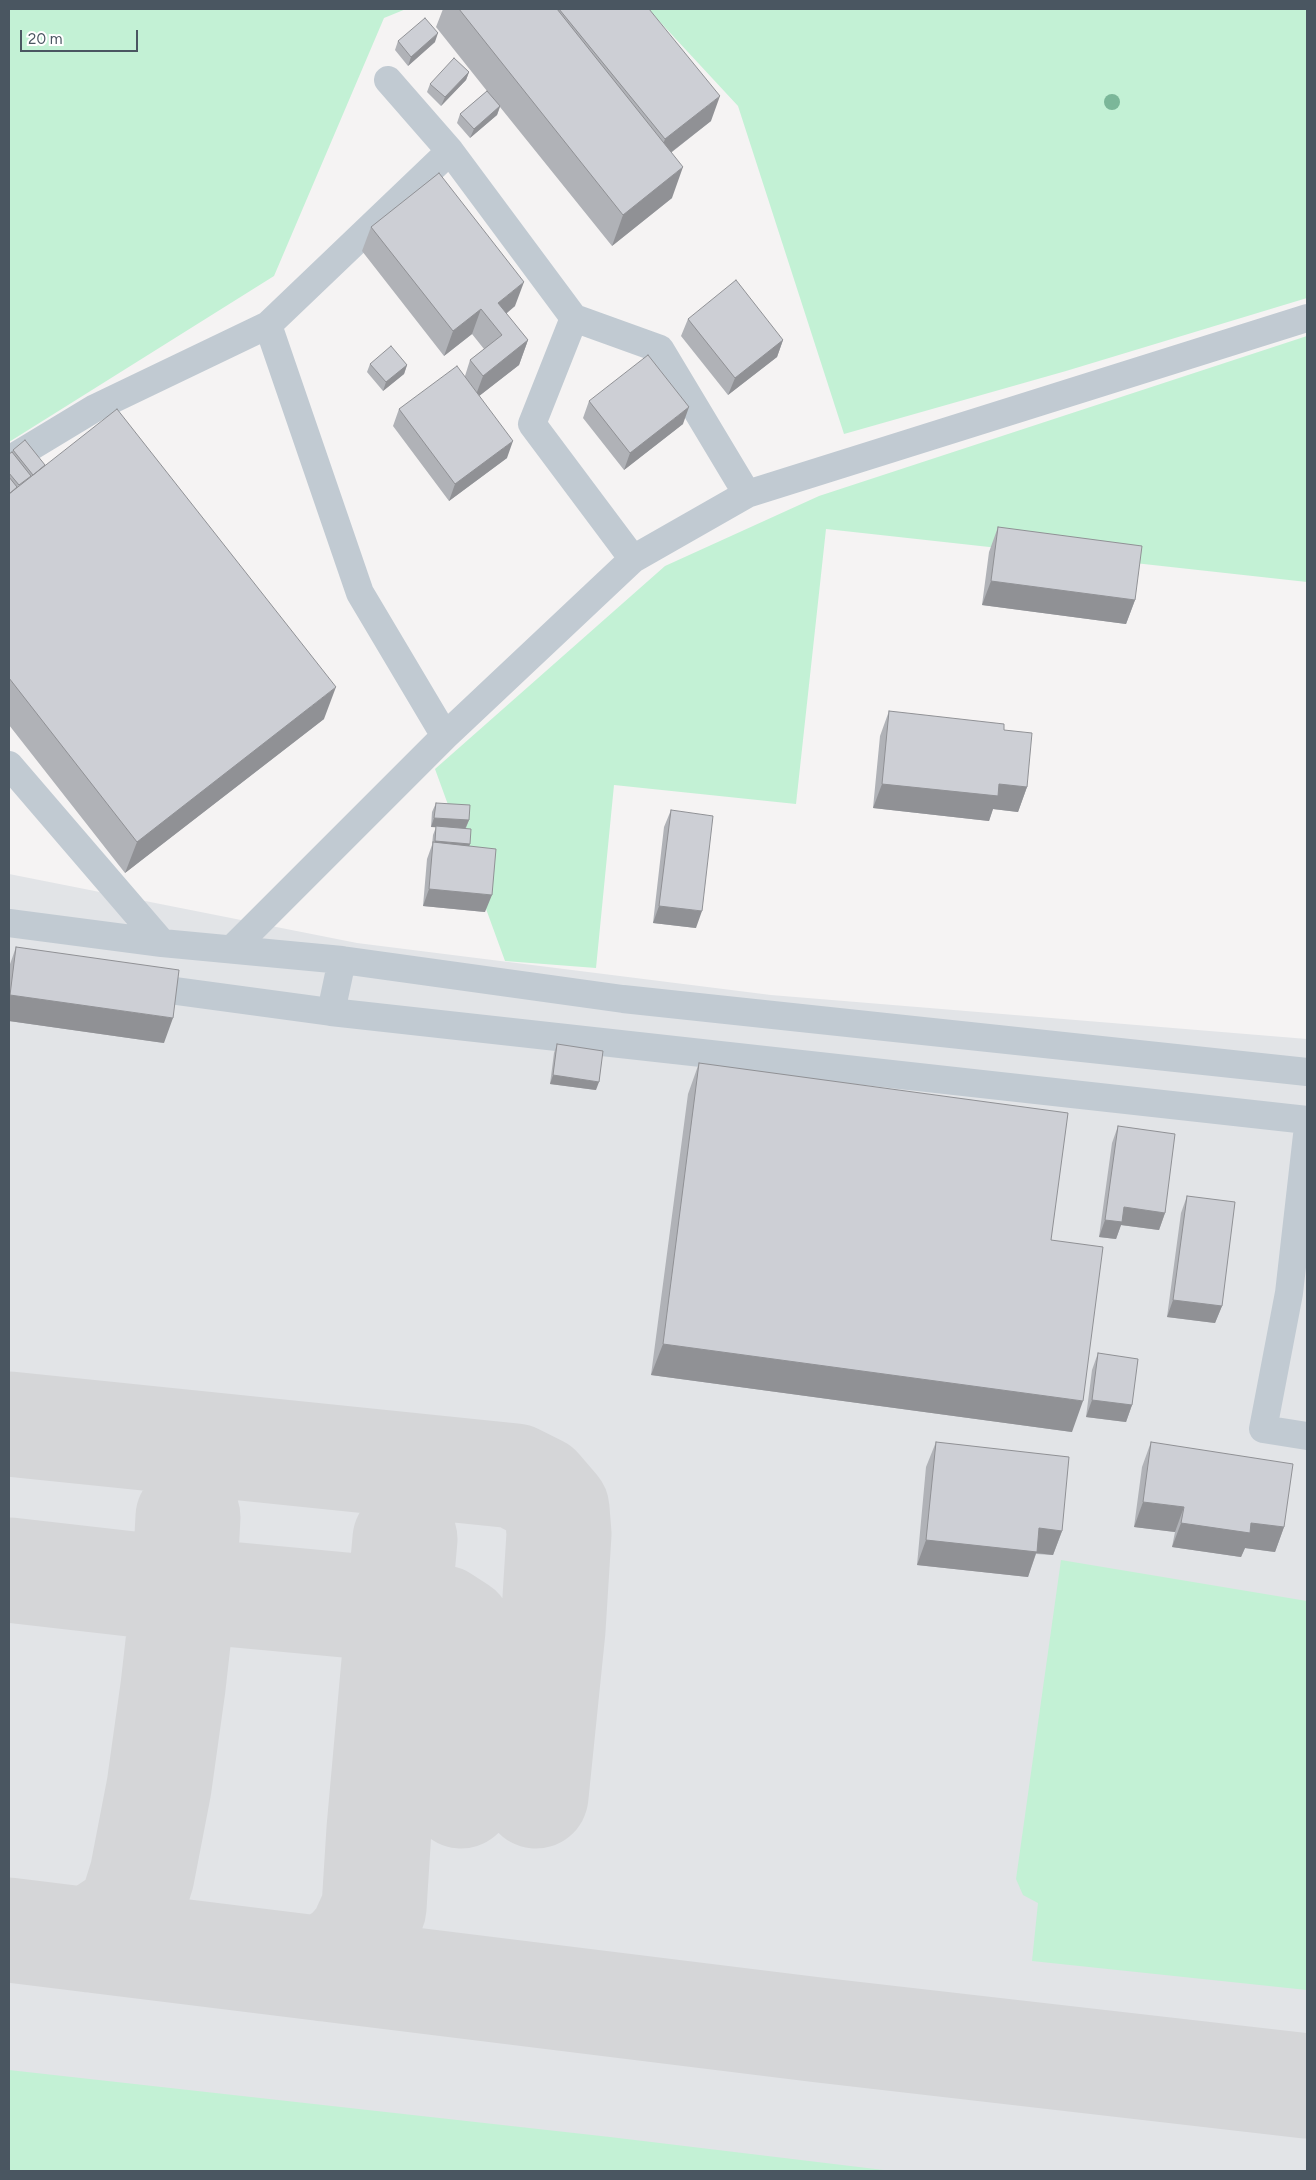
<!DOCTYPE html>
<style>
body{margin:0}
#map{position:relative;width:1316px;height:2180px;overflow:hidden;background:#f5f3f3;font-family:Figtree,sans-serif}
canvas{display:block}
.frame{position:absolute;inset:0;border:10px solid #4a5661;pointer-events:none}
.scale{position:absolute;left:20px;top:30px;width:118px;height:22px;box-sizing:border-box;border:2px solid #4a5661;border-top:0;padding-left:6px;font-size:15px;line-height:18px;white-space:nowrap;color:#4a5661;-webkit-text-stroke:4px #fff;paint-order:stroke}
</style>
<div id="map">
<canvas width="1316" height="2180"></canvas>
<div class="frame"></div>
<div class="scale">20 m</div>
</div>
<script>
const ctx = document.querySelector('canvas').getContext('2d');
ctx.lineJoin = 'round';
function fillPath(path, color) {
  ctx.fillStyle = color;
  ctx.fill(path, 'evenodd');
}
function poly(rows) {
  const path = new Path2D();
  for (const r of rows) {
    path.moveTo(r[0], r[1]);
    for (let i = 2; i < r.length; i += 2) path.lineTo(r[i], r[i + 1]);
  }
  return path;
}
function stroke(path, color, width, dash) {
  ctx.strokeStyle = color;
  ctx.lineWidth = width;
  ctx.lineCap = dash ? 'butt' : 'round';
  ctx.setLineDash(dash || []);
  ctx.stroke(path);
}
fillPath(poly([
 [9,874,357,943,771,995,1307,1039,1307,2171,9,2171]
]), '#e2e4e7');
fillPath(poly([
 [9,9,406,9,384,18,274,276,9,442],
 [648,9,1307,9,1307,298,1066,371,844,434,738,106],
 [1307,336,1307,582,826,529,796,804,614,785,596,968,505,961,435,769,665,566,819,496],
 [1061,1560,1307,1601,1307,1990,1032,1961,1038,1903,1023,1895,1016,1879],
 [9,2070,610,2137,892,2171,9,2171]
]), '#c3f1d5');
stroke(poly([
 [9,1424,515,1476,539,1488,557,1509,559,1534,553,1630,536,1796],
 [9,1570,184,1590,399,1610,443,1618,460,1629,470,1652,470,1684,461,1796],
 [9,1930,819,2030,1307,2086],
 [90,1940,120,1920,132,1907,142,1875,159,1787,173,1687,184,1590,188,1517],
 [324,1969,349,1951,361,1937,374,1908,379,1829,405,1539]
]), '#d5d6d8', 105);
stroke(poly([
 [388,80,450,151,574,318,532,424,633,559],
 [574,318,660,349,747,494],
 [268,325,360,593,445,736],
 [9,460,95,408,268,325,450,151],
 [9,765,162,943],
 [9,923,162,943,342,960,623,999,1307,1072],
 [232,949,445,736,633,559,747,494,1307,318],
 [139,986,331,1012,1307,1120],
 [331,1012,342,960],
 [1307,1135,1289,1293,1263,1429,1307,1436]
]), '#c1cad2', 28);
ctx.fillStyle = '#7bb799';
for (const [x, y] of [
 [1112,102]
]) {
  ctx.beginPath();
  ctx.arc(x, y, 8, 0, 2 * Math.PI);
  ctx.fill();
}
fillPath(poly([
 [443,9,649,9,711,121,672,152,672,198,612,246,500,107,497,115,470,138,457,123,460,114,487,91,436,27],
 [398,41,435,42,408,66,395,50],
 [469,72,466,80,441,106,427,92,430,84],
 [371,227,515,306,506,314,528,340,519,365,479,396,507,458,449,501,393,426,399,409,465,376,470,360,484,349,472,334,444,356,362,251],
 [688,319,783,340,777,357,728,395,681,336],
 [370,364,407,365,404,374,383,391,367,372],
 [589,401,683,424,624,470,583,418],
 [13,450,45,465,324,719,125,873,9,725,9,454,12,452],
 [998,527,1135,600,1126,624,982,605,989,552],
 [889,711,1004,730,1027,787,1018,812,993,809,989,821,873,808,880,736],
 [436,803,469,820,466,828,469,846,485,912,423,906,427,859,432,845,433,835,436,827,431,827,432,812],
 [671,810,696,928,653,923,664,827],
 [16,947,164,1043,9,1021,9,967],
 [557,1044,596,1090,550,1084,554,1053],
 [699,1063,1051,1240,1072,1432,651,1375,688,1094],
 [1118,1126,1165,1213,1159,1230,1121,1225,1116,1239,1099,1237,1112,1143],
 [1187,1196,1222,1306,1215,1323,1167,1317,1181,1213],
 [1098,1353,1132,1405,1126,1422,1086,1417,1092,1370],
 [936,1442,1062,1531,1053,1555,1036,1554,1028,1577,917,1565,926,1467],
 [1151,1442,1284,1527,1275,1552,1245,1548,1241,1557,1172,1547,1175,1532,1134,1527,1142,1467]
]), '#b0b2b7');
fillPath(poly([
 [438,33,435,42,408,66,411,57],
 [469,72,466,80,441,106,445,97],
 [720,96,711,121,656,164,665,139],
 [500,106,497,115,470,138,474,129],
 [683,167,672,198,612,246,623,215],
 [524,282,515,306,493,324,498,303],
 [481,309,472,334,444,356,453,331],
 [528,340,519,365,474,400,483,376],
 [783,340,777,357,728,395,735,378],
 [407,365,404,374,383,391,386,382],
 [689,407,683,424,624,470,630,453],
 [513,441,507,458,449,501,455,484],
 [991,581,1135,600,1126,624,982,605],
 [336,687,324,719,125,873,137,842],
 [882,784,999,784,1027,787,1018,812,993,809,989,821,873,808],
 [434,818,469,820,465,829,431,827],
 [435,841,470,844,467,853,433,847],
 [429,889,492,895,485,912,423,906],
 [659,906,702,911,696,928,653,923],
 [10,995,173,1018,164,1043,9,1021,9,998],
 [553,1075,599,1082,596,1090,550,1084],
 [1124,1207,1165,1213,1159,1230,1121,1225,1116,1239,1099,1237,1105,1220],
 [1173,1300,1222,1306,1215,1323,1167,1317],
 [663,1344,1083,1401,1072,1432,651,1375],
 [1092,1400,1132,1405,1126,1422,1086,1417],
 [1143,1502,1184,1507,1175,1532,1134,1527],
 [1181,1523,1251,1523,1284,1527,1275,1552,1245,1548,1241,1557,1172,1547],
 [1039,1528,1062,1531,1053,1555,1036,1553,1028,1577,917,1565,926,1540]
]), '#909195');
const building = poly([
 [459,9,557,9,683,167,623,215,459,9],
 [559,9,649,9,720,96,665,139,559,9],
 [425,18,438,33,411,57,398,41,425,18],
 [454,58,469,72,445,97,430,84,454,58],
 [487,91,500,106,474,129,460,114,487,91],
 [439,173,524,282,498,303,528,340,483,376,470,360,502,335,481,309,453,331,371,227,439,173],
 [736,280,783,340,735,378,688,319,736,280],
 [391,346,407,365,386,382,370,364,391,346],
 [648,355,689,407,630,453,589,401,648,355],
 [457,366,513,441,455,484,399,409,457,366],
 [117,409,336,687,137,842,9,678,9,494,117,409],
 [25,440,45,465,33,475,13,450,25,440],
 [12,452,31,476,19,485,9,473,9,454,12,452],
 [9,477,17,487,9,494,9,477],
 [998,527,1142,546,1135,600,991,581,998,527],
 [889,711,1004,724,1004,730,1032,733,1027,787,999,784,998,796,882,784,889,711],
 [436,803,470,805,469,820,434,818,436,803],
 [671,810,713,816,702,911,659,906,671,810],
 [436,826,471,829,470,844,435,841,436,826],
 [433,842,496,849,492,895,429,889,433,842],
 [16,947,179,970,173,1018,10,995,16,947],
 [557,1044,603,1051,599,1082,553,1075,557,1044],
 [699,1063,1068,1113,1051,1240,1103,1247,1083,1401,663,1344,699,1063],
 [1118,1126,1175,1134,1165,1213,1124,1207,1122,1222,1105,1220,1118,1126],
 [1187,1196,1235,1202,1222,1306,1173,1300,1187,1196],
 [1098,1353,1138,1359,1132,1405,1092,1400,1098,1353],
 [936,1442,1069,1457,1062,1531,1039,1528,1037,1552,926,1540,936,1442],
 [1151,1442,1293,1464,1284,1527,1251,1523,1250,1533,1181,1523,1184,1507,1143,1502,1151,1442]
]);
fillPath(building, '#cdcfd5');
stroke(building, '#909195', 1);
</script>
